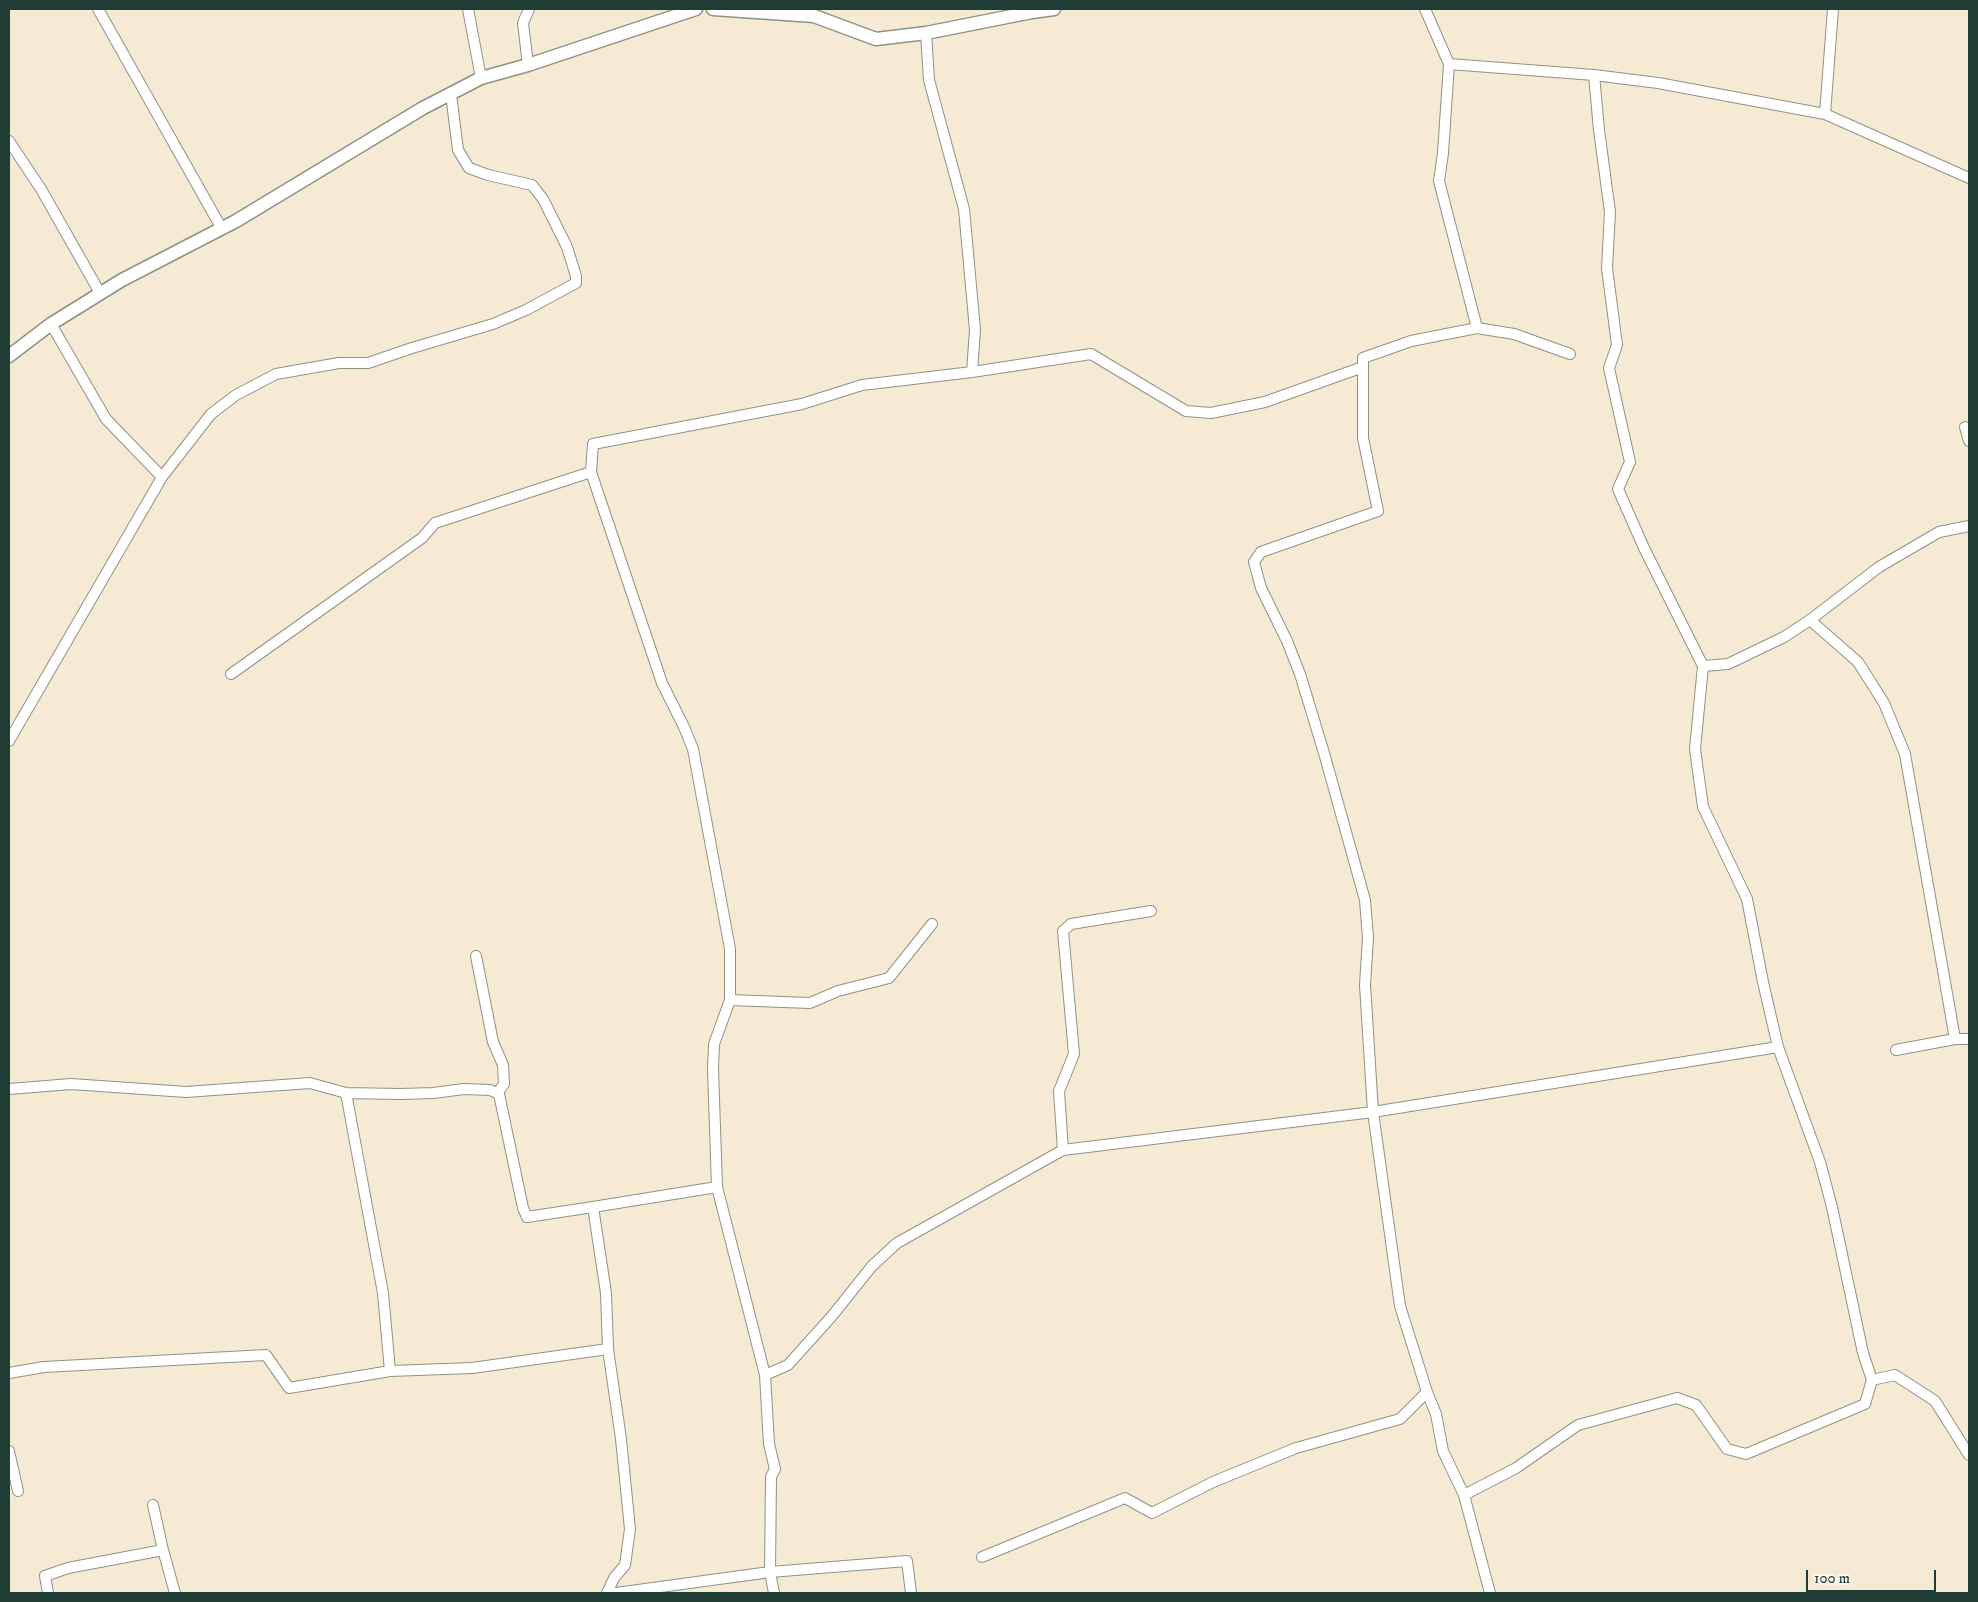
<!DOCTYPE html>
<style>
body{margin:0}
#map{position:relative;width:1978px;height:1602px;overflow:hidden;background:#f7ead5;font-family:"IM FELL DW Pica",serif}
canvas{display:block}
.frame{position:absolute;inset:0;border:10px solid #1f3d34;pointer-events:none}
.scale{position:absolute;left:1806px;top:1570px;width:130px;height:22px;box-sizing:border-box;border:2px solid #1f3d34;border-top:0;padding-left:6px;font-size:15px;line-height:18px;white-space:nowrap;color:#1f3d34;-webkit-text-stroke:4px #fbf7ec;paint-order:stroke}
</style>
<div id="map">
<canvas width="1978" height="1602"></canvas>
<div class="frame"></div>
<div class="scale">100 m</div>
</div>
<script>
const ctx = document.querySelector('canvas').getContext('2d');
ctx.lineJoin = 'round';
function poly(rows) {
  const path = new Path2D();
  for (const r of rows) {
    path.moveTo(r[0], r[1]);
    for (let i = 2; i < r.length; i += 2) path.lineTo(r[i], r[i + 1]);
  }
  return path;
}
function stroke(path, color, width, dash) {
  ctx.strokeStyle = color;
  ctx.lineWidth = width;
  ctx.lineCap = dash ? 'butt' : 'round';
  ctx.setLineDash(dash || []);
  ctx.stroke(path);
}
const minor = poly([
 [98,9,222,229],
 [468,9,481,78],
 [1425,9,1449,64],
 [926,33,929,80,964,209,975,330,972,372],
 [528,65,523,23,529,9],
 [1594,75,1658,83,1825,114,1969,178],
 [1825,114,1833,9],
 [9,141,41,189,100,293],
 [51,324,106,419,162,477],
 [1477,328,1514,334,1570,354],
 [1965,427,1969,441],
 [591,472,593,444,802,404,862,385,972,372,1091,354,1186,411,1211,413,1265,402,1363,367],
 [1810,620,1858,662,1884,703,1905,754,1955,1039],
 [1703,666,1728,664,1784,637,1810,620,1879,567,1939,532,1969,526],
 [231,674,422,538,435,523,591,472,662,683,684,727,693,749,730,949,730,1000,714,1044,713,1069,717,1187],
 [9,741,162,477,211,414,236,395,276,374,339,363,368,363,412,348,493,324,526,310,576,283,576,276,567,247,543,199,532,185,488,175,469,168,458,150,451,94],
 [476,956,493,1042,503,1065,504,1084,498,1092,499,1094],
 [730,1000,810,1003,838,991,889,978,932,924],
 [1896,1050,1955,1039,1969,1039],
 [9,1089,71,1084,186,1092,310,1083,346,1093,400,1094,433,1093,464,1089,490,1090,499,1094,523,1208,527,1217,593,1207],
 [346,1093,383,1293,390,1371],
 [1063,1150,1059,1091,1074,1054,1063,931,1071,924,1151,911],
 [9,1373,44,1367,266,1355,289,1388,390,1371,472,1368,608,1349],
 [765,1375,769,1444,775,1469,771,1477,770,1572,774,1593],
 [9,1451,18,1491],
 [1464,1495,1443,1451,1436,1414,1427,1392,1400,1306,1373,1112,1365,985,1368,938,1365,900,1324,753,1300,674,1287,641,1261,588,1254,562,1261,552,1378,511,1363,438,1363,358,1411,341,1477,328,1439,181,1443,153,1449,64,1594,75,1599,130,1610,212,1607,268,1617,345,1609,368,1630,462,1618,489,1644,548,1703,666,1695,749,1703,807,1747,899,1763,982,1778,1047,1820,1162,1832,1207,1863,1353,1872,1380],
 [153,1505,163,1550],
 [982,1557,1125,1498,1152,1513,1213,1482,1296,1448,1400,1419,1427,1392],
 [48,1593,45,1576,68,1568,163,1550,175,1593],
 [607,1593,614,1578,625,1565,630,1529,621,1439,608,1349,606,1293,593,1207,717,1187,765,1375,788,1365,832,1316,872,1266,897,1243,1063,1150,1373,1112,1778,1047],
 [616,1593,770,1572,907,1561,911,1593],
 [1490,1593,1464,1495,1516,1468,1578,1425,1677,1398,1696,1405,1727,1449,1746,1454,1865,1404,1872,1380,1895,1375,1935,1401,1969,1455]
]);
const tertiary = poly([
 [713,9,814,16,876,39,926,33,1032,12,1054,9],
 [9,356,51,324,122,280,236,221,423,108,481,78,528,65,696,9]
]);
stroke(minor, '#8b9484', 12);
stroke(tertiary, '#8b9484', 15);
stroke(minor, '#fff', 10);
stroke(tertiary, '#fff', 12);
</script>
